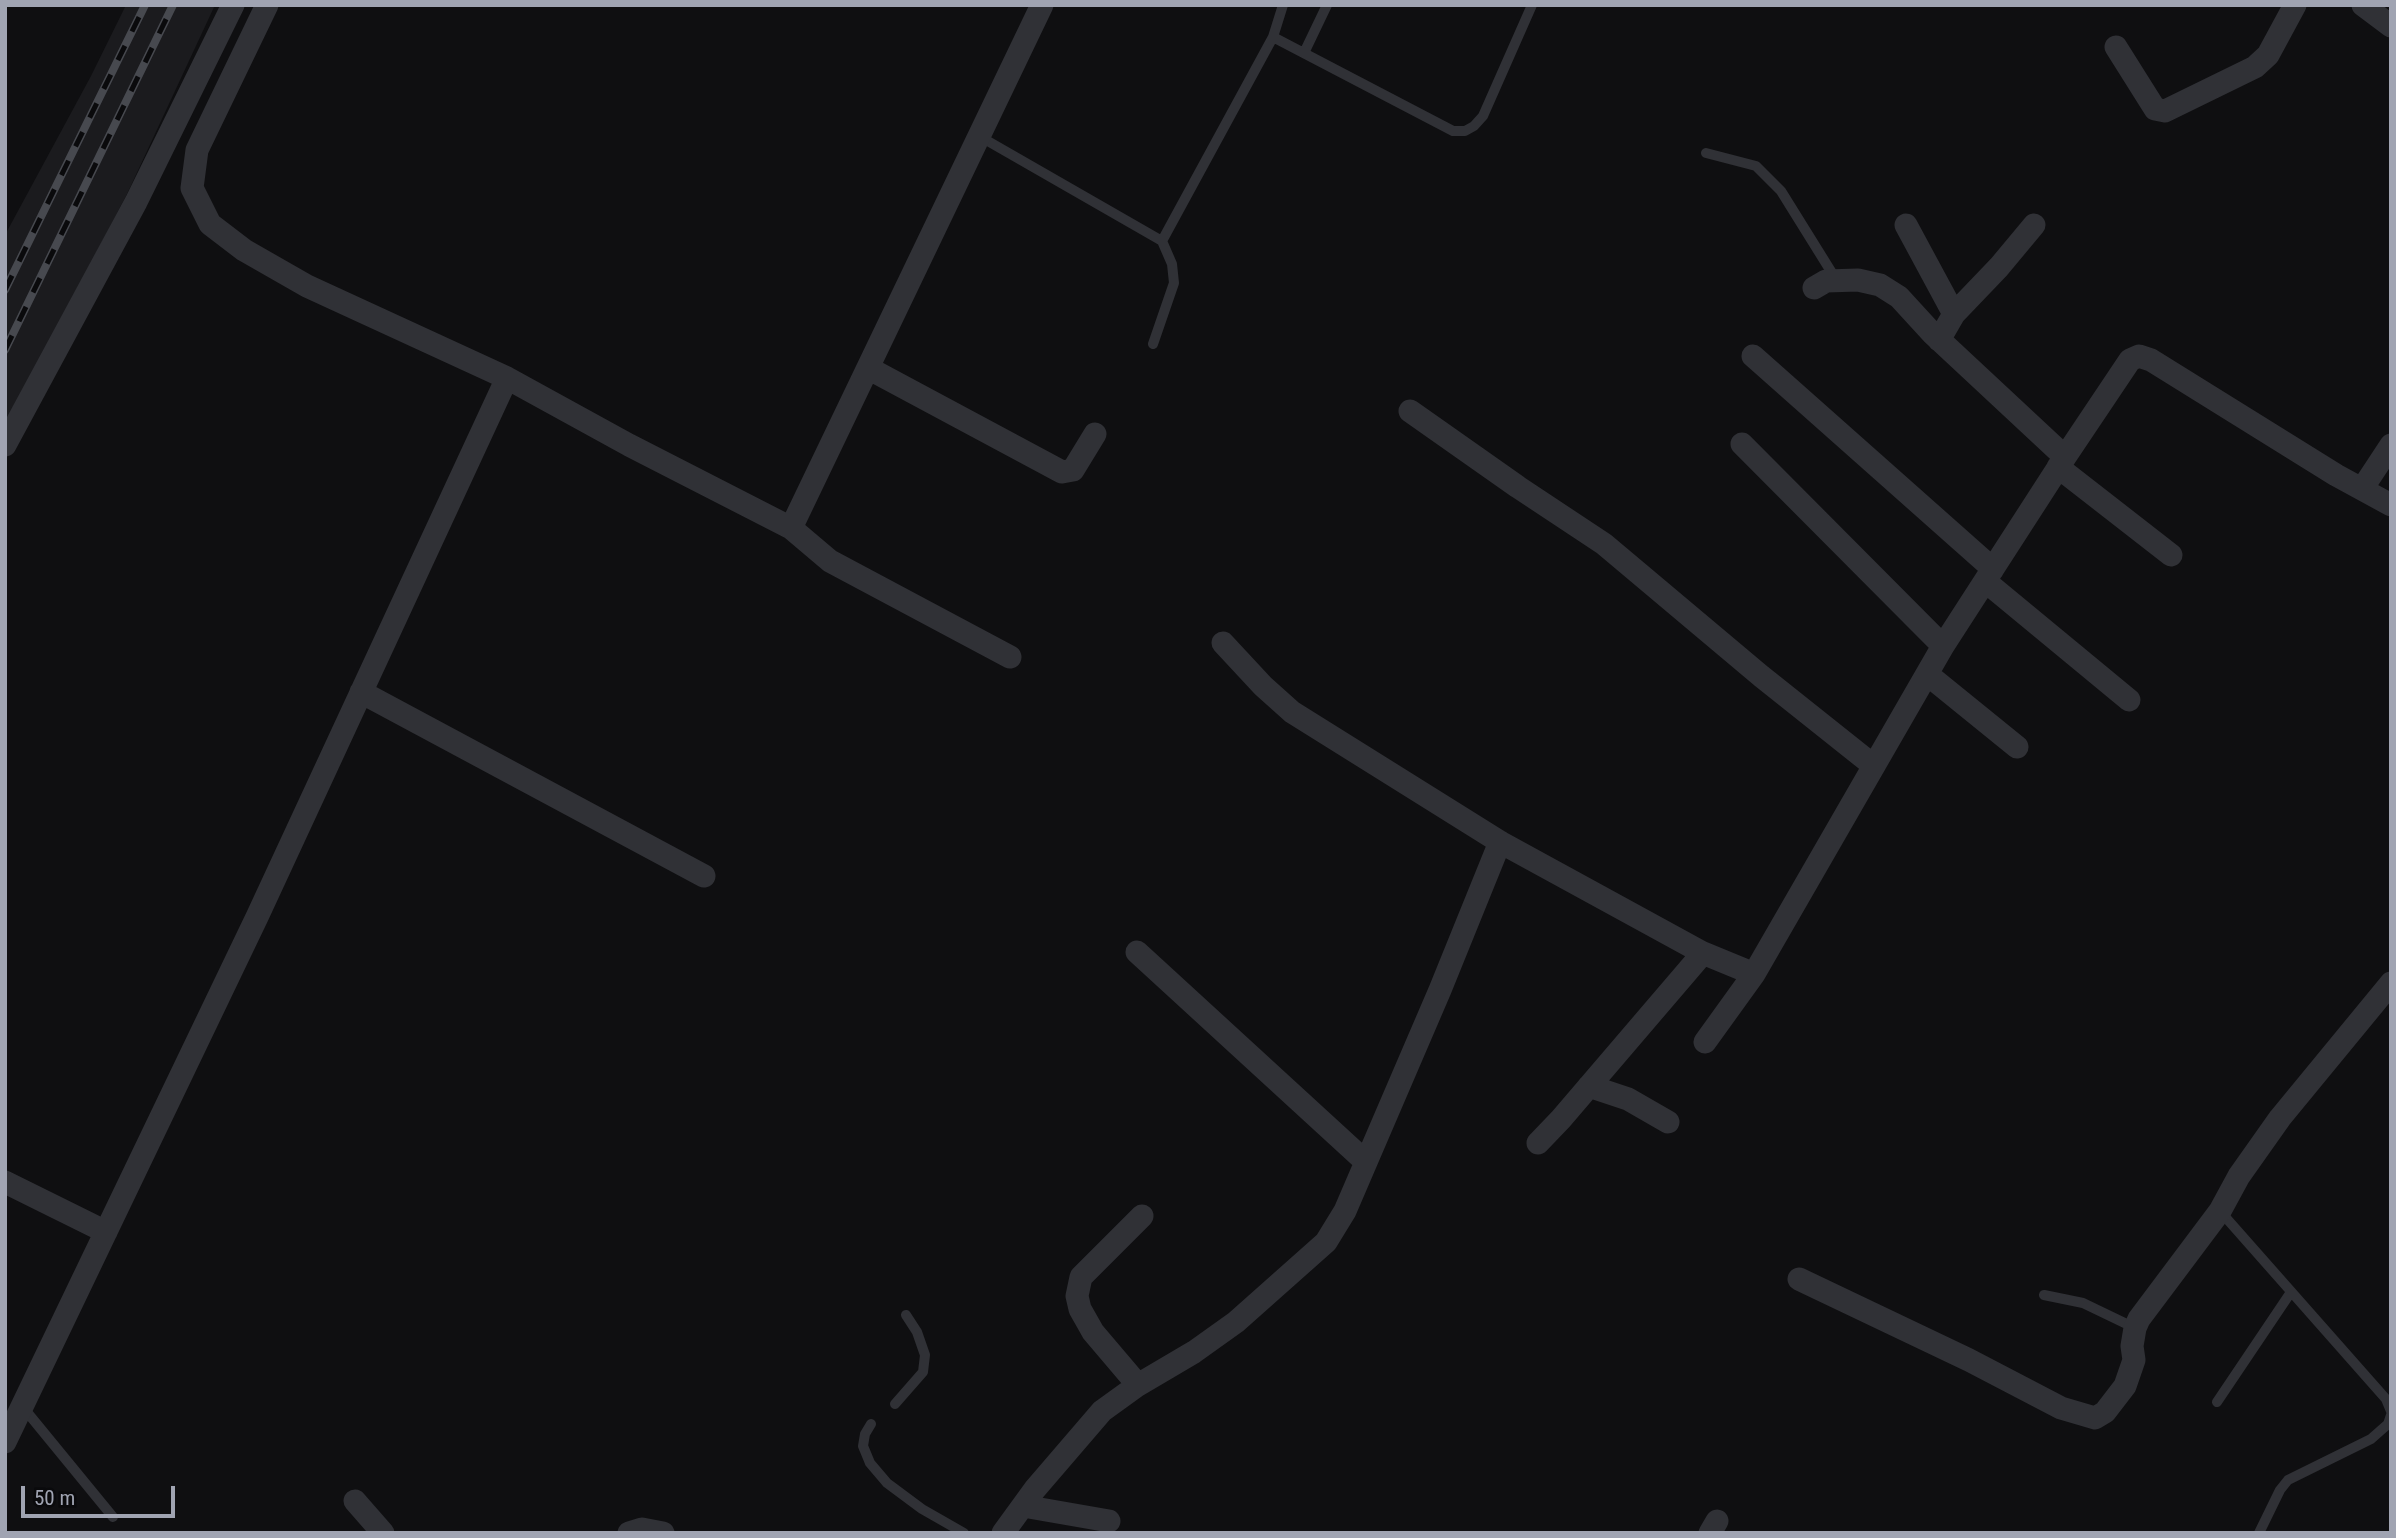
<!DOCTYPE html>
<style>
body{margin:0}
#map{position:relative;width:2396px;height:1538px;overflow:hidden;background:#0f0f11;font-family:"Roboto Condensed",sans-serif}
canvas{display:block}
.frame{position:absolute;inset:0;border:7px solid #a0a4b2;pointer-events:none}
.scale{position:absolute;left:21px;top:1486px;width:154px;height:32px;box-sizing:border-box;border:4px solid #a0a4b2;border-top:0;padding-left:9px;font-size:21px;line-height:24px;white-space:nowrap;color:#a0a4b2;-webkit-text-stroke:5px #0a0a0c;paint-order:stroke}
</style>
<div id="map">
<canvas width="2396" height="1538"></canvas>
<div class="frame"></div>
<div class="scale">50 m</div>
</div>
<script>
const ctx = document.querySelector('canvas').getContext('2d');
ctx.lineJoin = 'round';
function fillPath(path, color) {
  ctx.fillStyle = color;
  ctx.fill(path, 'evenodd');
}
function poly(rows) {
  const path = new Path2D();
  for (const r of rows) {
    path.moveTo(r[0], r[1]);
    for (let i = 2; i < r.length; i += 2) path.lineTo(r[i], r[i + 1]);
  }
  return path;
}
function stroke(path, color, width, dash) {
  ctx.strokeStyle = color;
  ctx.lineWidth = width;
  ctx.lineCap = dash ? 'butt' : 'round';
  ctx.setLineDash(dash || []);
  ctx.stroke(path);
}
fillPath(poly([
 [126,5,215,5,127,194,5,427,5,235,91,76]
]), '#1b1b1e');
stroke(poly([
 [1273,37,1453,131,1465,131,1474,126,1483,116,1532,5],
 [1304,53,1327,5],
 [979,136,1162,241,1273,37,1283,5],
 [1706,153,1756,166,1781,191,1837,281],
 [1153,344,1174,283,1172,264,1162,241],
 [2220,1211,2386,1399,2391,1411],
 [2044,1295,2083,1303,2135,1328],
 [2217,1402,2291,1292],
 [895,1404,923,1372,925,1355,917,1332,906,1315],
 [22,1406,113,1517],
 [871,1424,865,1434,863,1446,870,1463,887,1483,922,1509,964,1533],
 [2259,1533,2280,1490,2288,1480,2371,1439,2388,1424,2391,1415]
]), '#303136', 10);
stroke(poly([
 [267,5,197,150,192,188,210,224,244,250,307,286,507,378,629,445,791,528,1042,5],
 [2363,5,2391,26],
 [2116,47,2155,109,2165,111,2255,67,2268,55,2295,5],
 [1906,225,1954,314,1939,340],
 [1814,288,1826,281,1858,280,1880,285,1899,297,1932,333,2065,457],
 [1954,314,1999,267,2034,225],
 [1753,356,1993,569],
 [868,368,1062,472,1073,470,1095,434],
 [1410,411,1518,487,1604,544,1761,676,1874,766],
 [1742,444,1943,646],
 [5,445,136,202,233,5],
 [2058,467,2171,555],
 [2362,489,2391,445],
 [791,528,830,561,1010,657],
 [1985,581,2129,700],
 [1223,643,1263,686,1292,712,1500,842,1703,953,1754,974,1943,646,2065,457,2130,360,2139,356,2151,360,2336,475,2391,505],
 [1927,674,2017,747],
 [361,692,704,876],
 [1137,952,1366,1162],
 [1705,1042,1754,974],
 [1589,1086,1628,1099,1668,1122],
 [1538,1143,1561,1119,1703,953],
 [5,1182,106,1232],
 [1799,1279,1969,1360,2061,1408,2095,1418,2105,1412,2125,1386,2134,1360,2132,1346,2135,1328,2139,1319,2220,1211,2239,1176,2280,1118,2391,983],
 [1138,1385,1093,1332,1080,1309,1077,1296,1081,1277,1142,1216],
 [5,1442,257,917,507,378],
 [355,1501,383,1533],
 [1023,1506,1109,1521],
 [629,1533,642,1529,663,1533],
 [1003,1533,1035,1489,1102,1411,1138,1385,1194,1352,1236,1322,1326,1242,1345,1211,1440,990,1500,842],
 [1710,1533,1717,1521]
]), '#303136', 23);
const rail = poly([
 [5,290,145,5],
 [5,350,173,5]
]);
stroke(rail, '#47494f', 8);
stroke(rail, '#0a0a0c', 5, [16]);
</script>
